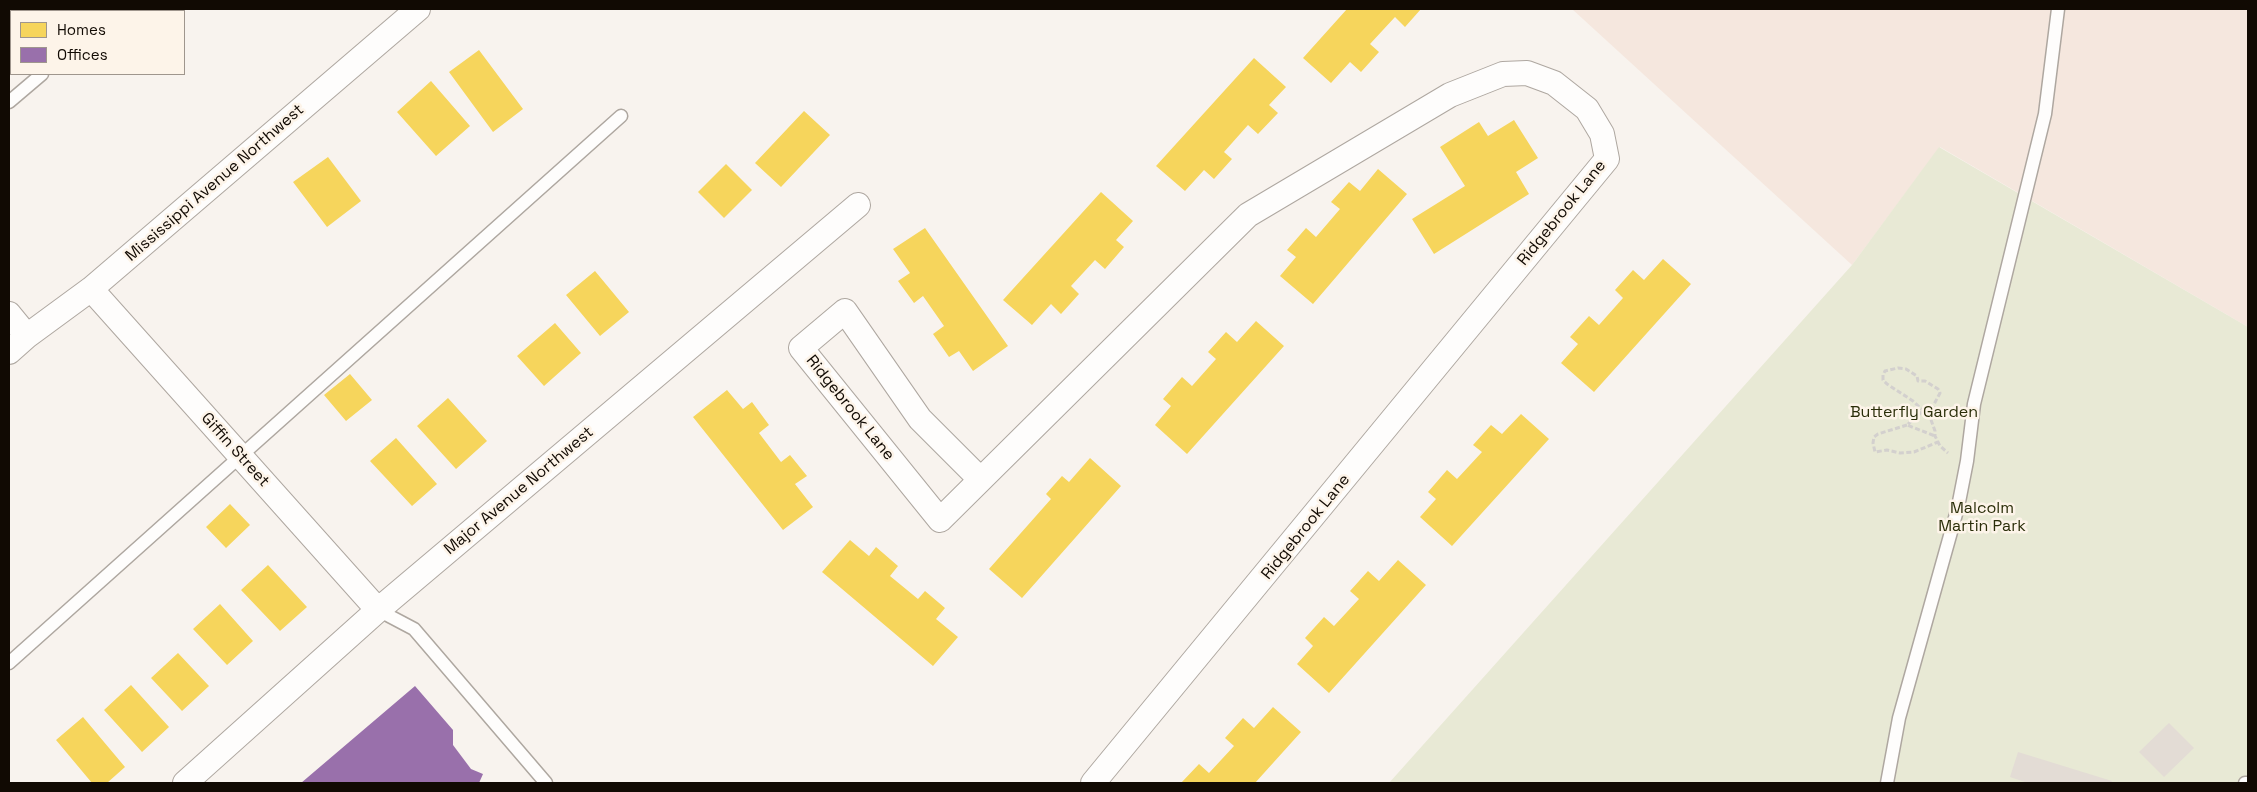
<!DOCTYPE html>
<style>
body{margin:0}
#map{position:relative;width:2257px;height:792px;overflow:hidden;background:#f8f3ee;font-family:"Space Grotesk",sans-serif}
canvas{display:block}
.frame{position:absolute;inset:0;border:10px solid #110a03;pointer-events:none}
.legend{position:absolute;left:10px;top:10px;width:175px;height:65px;box-sizing:border-box;background:#fdf4e9;border:1px solid #9f968d;margin:0;padding:6px 9px;list-style:none;font-size:15px;color:#110a03}
.legend li{display:flex;align-items:center;gap:10px;height:25px}
.legend b{width:25px;border:1px solid #9f968d}
</style>
<div id="map">
<canvas width="2257" height="792"></canvas>
<div class="frame"></div>
<ul class="legend">
<li><b style="height:14px;background:#f6d55c"></b>Homes</li>
<li><b style="height:14px;background:#9970ab"></b>Offices</li>
</ul>
</div>
<script>
const ctx = document.querySelector('canvas').getContext('2d');
ctx.lineJoin = 'round';
function fillPath(path, color) {
  ctx.fillStyle = color;
  ctx.fill(path, 'evenodd');
}
function poly(rows) {
  const path = new Path2D();
  for (const r of rows) {
    path.moveTo(r[0], r[1]);
    for (let i = 2; i < r.length; i += 2) path.lineTo(r[i], r[i + 1]);
  }
  return path;
}
function stroke(path, color, width, dash) {
  ctx.strokeStyle = color;
  ctx.lineWidth = width;
  ctx.lineCap = dash ? 'butt' : 'round';
  ctx.setLineDash(dash || []);
  ctx.stroke(path);
}
function drawText(font, color, halo, rows, align = 'center') {
  ctx.font = font + ' "Space Grotesk",sans-serif';
  ctx.lineWidth = 5;
  ctx.setLineDash([]);
  ctx.textBaseline = 'middle';
  ctx.strokeStyle = halo;
  ctx.fillStyle = color;
  for (const [text, x, y, turn = 0] of rows) {
    ctx.save();
    ctx.translate(x, y);
    ctx.rotate((+turn || 0) * Math.PI / 180);
    ctx.textAlign = isNaN(turn) ? turn : align;
    if (halo) ctx.strokeText(text, 0, 0);
    ctx.fillText(text, 0, 0);
    ctx.restore();
  }
}
fillPath(poly([
 [1572,9,2248,9,2248,327,1940,147,1852,265]
]), '#f5e7de');
fillPath(poly([
 [1939,147,2248,327,2248,783,1389,783,1852,265]
]), '#e8e9d5');
fillPath(poly([
 [1347,9,1421,9,1405,27,1395,17,1370,44,1379,52,1361,72,1350,62,1331,83,1303,58],
 [479,50,523,109,493,132,449,72],
 [1254,58,1286,87,1269,105,1278,113,1258,134,1248,125,1224,152,1232,159,1214,179,1204,170,1185,191,1156,166],
 [431,81,470,126,436,156,397,112],
 [804,111,830,135,781,187,755,163],
 [1514,120,1538,158,1516,172,1529,194,1434,254,1412,219,1465,186,1440,147,1479,122,1488,136],
 [328,157,361,201,327,227,293,182],
 [726,164,752,190,724,218,698,192],
 [1378,169,1407,194,1313,304,1280,276,1296,257,1287,250,1306,228,1316,237,1340,209,1331,202,1349,182,1360,191],
 [1101,192,1133,221,1116,240,1124,247,1105,269,1095,260,1071,286,1079,294,1061,314,1051,304,1032,325,1003,300],
 [925,228,1008,346,973,371,959,351,949,357,933,334,944,326,923,296,914,303,898,281,910,273,893,249],
 [1663,259,1691,284,1594,392,1561,363,1578,344,1570,337,1589,316,1599,325,1623,298,1615,290,1633,270,1644,280],
 [595,271,629,312,600,336,566,295],
 [1256,321,1284,346,1187,454,1155,425,1171,406,1163,399,1182,377,1192,386,1216,359,1208,352,1226,332,1237,342],
 [555,323,581,353,544,386,517,356],
 [350,374,372,400,346,421,324,395],
 [727,390,743,409,752,402,769,425,759,433,781,462,790,455,807,476,795,484,813,507,783,530,693,417],
 [448,398,487,441,456,469,417,426],
 [1521,414,1549,439,1452,546,1420,517,1436,499,1428,492,1447,470,1457,479,1482,452,1473,445,1491,425,1502,434],
 [396,438,437,484,412,506,370,461],
 [1090,458,1121,486,1022,598,989,569,1051,499,1046,494,1062,476,1069,482],
 [230,504,250,525,226,548,206,527],
 [850,540,869,556,876,547,898,566,890,576,918,599,925,591,945,608,936,619,958,637,933,666,822,572],
 [1398,560,1426,585,1329,693,1297,664,1313,646,1305,638,1324,617,1334,626,1359,599,1350,591,1368,571,1379,581],
 [268,565,307,607,280,631,241,590],
 [220,604,253,641,227,665,193,629],
 [178,653,209,686,182,711,151,678],
 [131,685,169,727,142,752,104,710],
 [1273,707,1301,732,1255,783,1181,783,1199,764,1209,773,1234,746,1225,738,1243,718,1254,728],
 [83,717,125,767,107,783,92,783,56,740]
]), '#f6d55c');
fillPath(poly([
 [415,686,453,730,453,745,471,769,483,774,479,783,301,783]
]), '#9970ab');
fillPath(poly([
 [2169,723,2194,748,2164,777,2139,752],
 [2018,752,2112,781,2111,783,2028,783,2010,777]
]), '#e3dcd5');
const service = poly([
 [117,11,120,9],
 [9,102,42,74],
 [378,610,414,629,546,783],
 [9,663,621,116],
 [1887,783,1899,718,1958,507,1967,461,1974,404,2045,114,2058,9],
 [2245,783,2248,783]
]);
const minor = poly([
 [91,289,378,610],
 [9,314,27,336],
 [9,352,27,336,91,289,418,9],
 [980,479,920,419,845,311,801,348,940,520,1248,215,1450,95,1503,74,1527,73,1554,83,1587,109,1602,134,1607,159,1093,783],
 [185,783,378,610,858,205]
]);
stroke(service, '#aea7a0', 15);
stroke(minor, '#aea7a0', 26);
stroke(poly([
 [1923,411,1907,425,1935,436],
 [1930,417,1913,401,1887,384,1883,380,1883,375,1885,371,1898,368,1906,369,1917,376,1918,381,1925,381,1938,389,1940,393,1931,410,1930,417,1935,431,1935,436,1940,446,1948,453],
 [1907,425,1878,434,1874,437,1873,443,1875,452,1887,450,1900,453,1914,452,1938,442]
]), '#d3d0ce', 3, [5, 2.5]);
stroke(service, '#fefdfc', 12);
stroke(minor, '#fefdfc', 24);
drawText('16px', '#110a03', '#fdf4e9', [
 ["Mississippi Avenue Northwest",215,183,-41],
 ["Ridgebrook Lane",1562,213,-51],
 ["Ridgebrook Lane",850,408,51],
 ["Giffin Street",235,450,48],
 ["Major Avenue Northwest",519,491,-40],
 ["Ridgebrook Lane",1306,527,-51]
]);
drawText('16px', '#2a2e09', '#fdf4e9', [
 ["Butterfly Garden",1914,413],
 ["Malcolm",1982,509],
 ["Martin Park",1982,527]
]);
</script>
